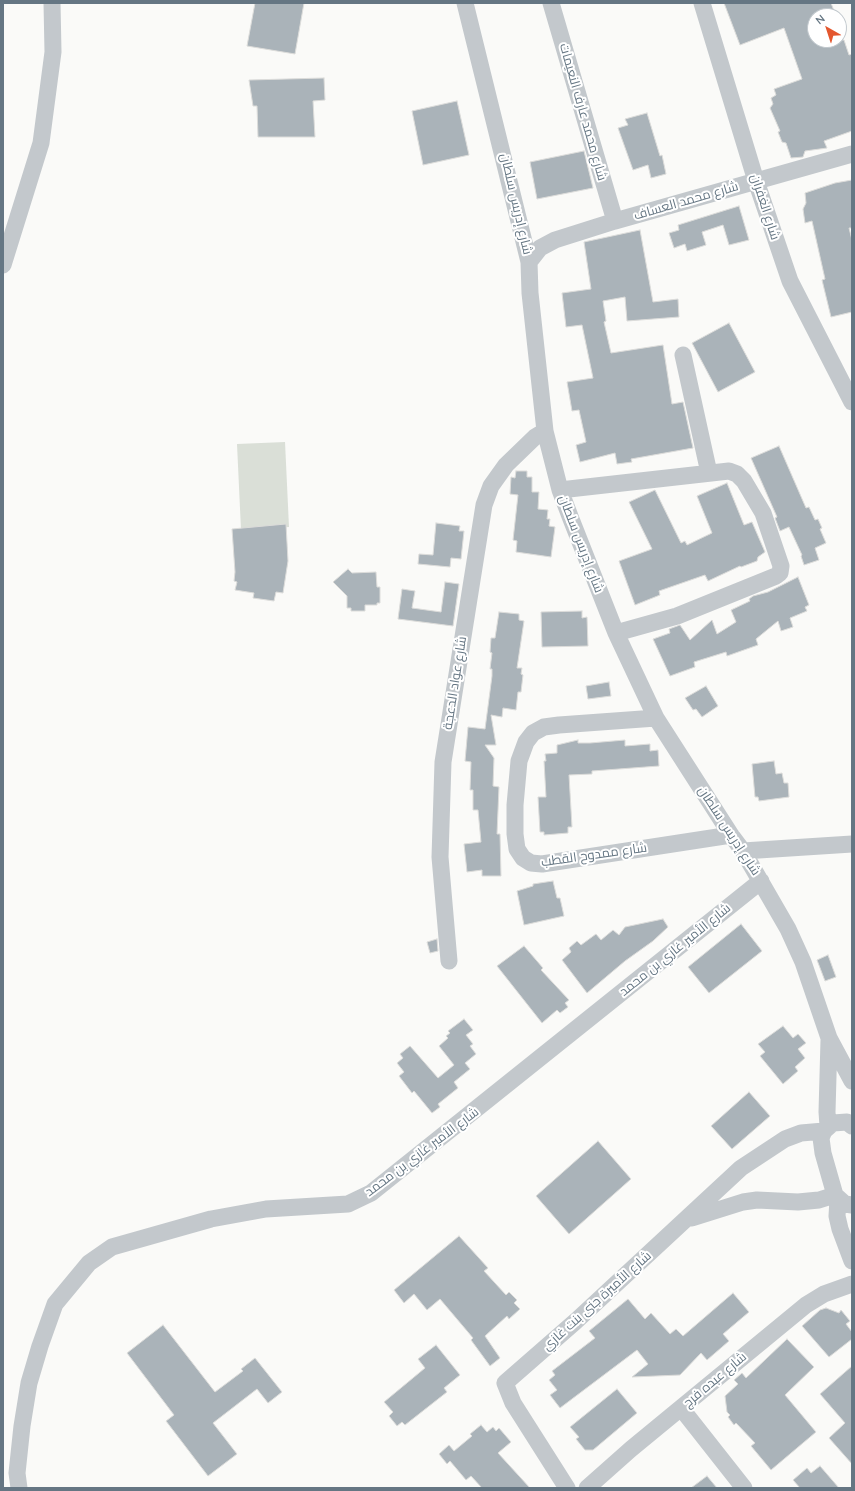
<!DOCTYPE html>
<meta charset="utf-8">
<style>
body{margin:0}
#map{position:relative;width:855px;height:1491px;overflow:hidden;background:#fafaf8;font-family:Quicksand,sans-serif}
canvas{display:block}
.frame{position:absolute;inset:0;border:4px solid #657683;pointer-events:none}
.north{position:absolute;left:807px;top:8px;width:40px;height:40px;box-sizing:border-box;background:#fff;border:1px solid #c1c8cd;border-radius:50%;rotate:321deg;font-size:11px;font-weight:700;line-height:16px;text-align:center;color:#657683}
.north::after{content:'';display:block;margin:auto;width:14px;height:18px;background:#e4572e;clip-path:polygon(50% 0,100% 100%,50% 72%,0 100%)}
</style>
<div id="map">
<canvas width="855" height="1491"></canvas>
<div class="frame"></div>
<div class="north">N</div>
</div>
<script>
const ctx = document.querySelector('canvas').getContext('2d');
ctx.lineJoin = 'round';
function fillPath(path, color) {
  ctx.fillStyle = color;
  ctx.fill(path, 'evenodd');
}
function poly(rows) {
  const path = new Path2D();
  for (const r of rows) {
    path.moveTo(r[0], r[1]);
    for (let i = 2; i < r.length; i += 2) path.lineTo(r[i], r[i + 1]);
  }
  return path;
}
function stroke(path, color, width, dash) {
  ctx.strokeStyle = color;
  ctx.lineWidth = width;
  ctx.lineCap = dash ? 'butt' : 'round';
  ctx.setLineDash(dash || []);
  ctx.stroke(path);
}
function drawText(font, color, halo, rows, align = 'center') {
  ctx.font = font + ' Quicksand,Cairo,sans-serif';
  ctx.lineWidth = 4;
  ctx.setLineDash([]);
  ctx.textBaseline = 'middle';
  ctx.strokeStyle = halo;
  ctx.fillStyle = color;
  for (const [text, x, y, turn = 0] of rows) {
    ctx.save();
    ctx.translate(x, y);
    ctx.rotate((+turn || 0) * Math.PI / 180);
    ctx.textAlign = isNaN(turn) ? turn : align;
    if (halo) ctx.strokeText(text, 0, 0);
    ctx.fillText(text, 0, 0);
    ctx.restore();
  }
}
fillPath(poly([
 [285,442,289,527,241,530,237,444]
]), '#dadfd7');
const building = poly([
 [255,3,304,3,295,54,247,46,255,3],
 [724,3,831,3,836,16,815,16,815,40,844,40,849,55,852,54,852,131,824,141,827,148,805,151,803,157,791,158,786,143,782,142,778,132,780,131,770,108,773,104,771,98,776,95,774,89,802,79,784,28,740,45,724,3],
 [324,78,325,100,313,101,315,137,258,137,257,106,253,106,249,80,324,78],
 [457,101,469,155,423,165,412,111,457,101],
 [647,113,660,156,662,155,666,174,651,178,648,165,633,170,618,128,628,125,625,119,647,113],
 [584,151,593,188,537,199,530,162,584,151],
 [852,180,852,228,849,228,852,240,852,312,831,317,822,280,825,279,812,221,805,223,803,209,806,203,805,193,835,183,852,180],
 [739,206,749,240,729,245,723,225,702,232,706,245,687,251,685,244,674,248,669,233,679,230,678,225,739,206],
 [640,230,653,302,678,299,679,317,627,321,625,297,603,301,606,321,604,322,611,353,663,345,672,404,683,402,693,448,631,459,632,462,617,464,615,453,580,462,576,445,586,442,579,410,572,411,567,382,593,378,582,325,566,327,562,293,591,289,584,242,640,230],
 [729,323,755,372,718,392,692,343,729,323],
 [779,446,806,508,809,507,815,520,818,519,822,528,820,529,826,543,815,548,819,560,804,565,801,556,802,555,789,527,780,531,775,518,777,517,751,458,779,446],
 [516,471,527,471,527,477,532,477,532,492,539,492,538,509,548,510,547,519,550,519,549,526,555,527,551,557,516,552,517,541,513,540,518,495,510,494,511,477,515,478,516,471],
 [727,483,744,525,752,522,765,552,758,557,757,561,741,567,740,566,708,581,705,575,659,591,660,595,635,605,619,561,652,549,629,502,655,490,681,543,685,541,687,545,712,533,697,496,727,483],
 [436,523,460,526,459,531,464,531,461,559,451,558,450,567,418,564,419,554,433,555,436,523],
 [286,524,288,561,283,593,276,592,274,601,253,598,254,593,235,590,237,582,234,581,235,572,232,529,286,524],
 [348,569,352,573,376,572,377,587,380,587,380,603,377,603,377,605,365,605,365,611,351,611,351,608,347,608,347,596,333,582,348,569],
 [798,577,809,605,805,607,807,611,790,618,793,627,781,631,778,621,756,639,758,645,727,656,726,652,694,662,695,667,670,676,653,639,670,633,669,629,680,625,690,640,712,620,717,634,736,622,731,610,750,601,749,599,753,596,768,592,798,577],
 [445,582,459,584,453,626,398,619,402,589,415,591,412,608,441,612,445,582],
 [582,611,582,618,587,617,588,646,542,647,541,612,582,611],
 [499,612,519,614,519,620,524,621,517,668,522,668,521,674,523,675,521,692,518,692,516,710,503,708,502,717,491,715,496,745,485,745,494,758,493,786,499,787,497,834,500,834,501,876,482,876,482,870,467,872,464,844,481,842,478,810,473,810,473,790,470,790,471,762,465,761,468,727,485,729,492,676,492,669,490,669,492,653,490,652,491,638,495,638,499,612],
 [609,682,611,696,588,699,586,686,609,682],
 [706,686,718,706,702,717,696,709,693,710,685,698,706,686],
 [578,740,578,743,590,743,625,740,625,746,650,744,650,751,658,750,659,766,592,771,592,774,569,775,572,827,568,827,568,833,544,835,544,832,540,832,538,797,546,797,544,761,546,761,545,754,557,753,557,745,578,740],
 [774,761,776,774,782,773,784,783,788,783,789,797,759,801,758,797,755,797,752,764,774,761],
 [553,881,557,898,560,898,564,916,524,925,517,891,533,886,533,884,553,881],
 [663,919,668,927,653,941,625,961,587,993,562,960,571,952,569,948,577,941,581,945,596,934,601,940,613,930,619,935,625,927,663,919],
 [741,924,762,951,709,993,688,967,741,924],
 [437,939,438,951,430,953,427,942,437,939],
 [524,946,543,968,541,970,569,1000,565,1003,568,1007,560,1013,557,1010,542,1023,497,966,524,946],
 [828,955,836,977,825,981,817,960,828,955],
 [464,1019,473,1030,466,1035,473,1044,470,1046,476,1054,465,1063,470,1069,454,1082,458,1088,438,1104,440,1107,432,1113,414,1091,412,1093,399,1076,404,1072,397,1063,403,1058,400,1054,410,1046,438,1078,454,1065,439,1046,448,1038,446,1036,450,1033,448,1031,464,1019],
 [783,1026,793,1038,798,1034,806,1043,798,1049,805,1058,795,1067,798,1071,783,1084,760,1056,765,1052,758,1044,783,1026],
 [749,1092,770,1116,732,1149,711,1126,749,1092],
 [598,1141,631,1179,569,1234,536,1196,598,1141],
 [459,1236,488,1268,484,1271,506,1295,509,1292,517,1300,514,1303,520,1309,509,1319,507,1316,485,1336,500,1358,490,1366,471,1340,473,1338,440,1299,427,1310,414,1294,404,1303,394,1290,459,1236],
 [733,1293,749,1312,723,1334,729,1341,707,1360,701,1353,680,1375,632,1377,648,1364,637,1350,560,1408,550,1395,557,1390,549,1380,555,1375,552,1371,595,1338,589,1331,628,1299,645,1319,651,1313,670,1334,676,1329,683,1336,733,1293],
 [826,1308,839,1313,841,1310,850,1321,846,1324,852,1332,852,1339,829,1357,802,1326,820,1310,826,1308],
 [163,1325,215,1392,243,1371,241,1369,255,1358,282,1392,268,1403,257,1389,213,1423,237,1454,208,1476,166,1421,174,1415,127,1353,163,1325],
 [787,1339,814,1367,785,1395,816,1432,771,1470,751,1446,755,1443,736,1423,734,1425,728,1417,730,1415,727,1412,725,1396,738,1384,734,1380,742,1373,746,1378,787,1339],
 [436,1345,460,1375,444,1388,447,1392,405,1425,402,1422,397,1426,389,1416,393,1412,384,1402,425,1368,418,1359,436,1345],
 [852,1366,852,1464,829,1438,845,1423,820,1394,852,1366],
 [617,1389,637,1413,593,1450,585,1450,576,1439,579,1437,570,1427,617,1389],
 [481,1425,487,1432,493,1427,496,1431,499,1428,511,1442,498,1453,530,1488,482,1488,471,1476,466,1480,450,1461,447,1464,439,1454,449,1445,454,1451,472,1436,470,1434,481,1425],
 [820,1466,839,1488,800,1488,793,1480,807,1468,811,1473,820,1466],
 [707,1476,717,1488,691,1488,707,1476]
]);
fillPath(building, '#aab3b9');
stroke(building, '#dcdcda', 1);
stroke(poly([
 [465,3,529,262,530,293,545,431,560,490,571,519,616,633,656,718,731,835,743,851,788,929,803,962,829,1038,852,1081],
 [551,3,615,221],
 [702,3,756,181,790,281,852,402],
 [529,262,540,248,555,240,615,221,852,154],
 [3,265,41,143,53,52,52,3],
 [683,355,709,473],
 [560,490,729,471,737,474,744,481,763,513,781,566,780,573,776,576,677,616,616,633],
 [656,718,559,725,544,727,533,733,526,742,519,761,515,805,515,834,517,849,523,858,531,863,542,864,731,835],
 [743,851,852,844],
 [449,961,440,857,443,762,484,505,491,486,506,465,535,437,545,431],
 [828,1126,827,1112,829,1040],
 [852,1126,847,1122,833,1123,824,1131,821,1138,823,1153,835,1195,845,1204,852,1205],
 [838,1199,837,1216,840,1229,852,1261],
 [692,1218,743,1202,757,1200,798,1202,819,1200,835,1195],
 [681,1408,744,1488],
 [19,1488,17,1473,22,1426,29,1383,40,1346,55,1304,89,1263,112,1247,211,1219,266,1209,348,1204,371,1193,761,881],
 [567,1488,513,1403,505,1383,576,1321,741,1168,785,1139,801,1133,824,1131],
 [587,1488,631,1449,806,1305,824,1294,852,1284]
]), '#c3c8cc', 17);
drawText('13px', '#657683', '#fff', [
 ["شارع محمد عارف النعيمات",583,112,74],
 ["شارع محمد العساف",686,201,-16],
 ["شارع إدريس سلطان",516,204,77],
 ["شارع الغفران",765,207,72],
 ["شارع إدريس سلطان",581,544,69],
 ["شارع عواد الدعجة",455,683,-81],
 ["شارع إدريس سلطان",729,831,57],
 ["شارع ممدوح القطب",594,855,-8],
 ["شارع الأمير غازي بن محمد",675,950,-39],
 ["شارع الأمير غازي بن محمد",422,1152,-37],
 ["شارع الأميرة جنى بنت غازي",597,1301,-42],
 ["شارع عبده فرج",715,1380,-40]
]);
</script>
